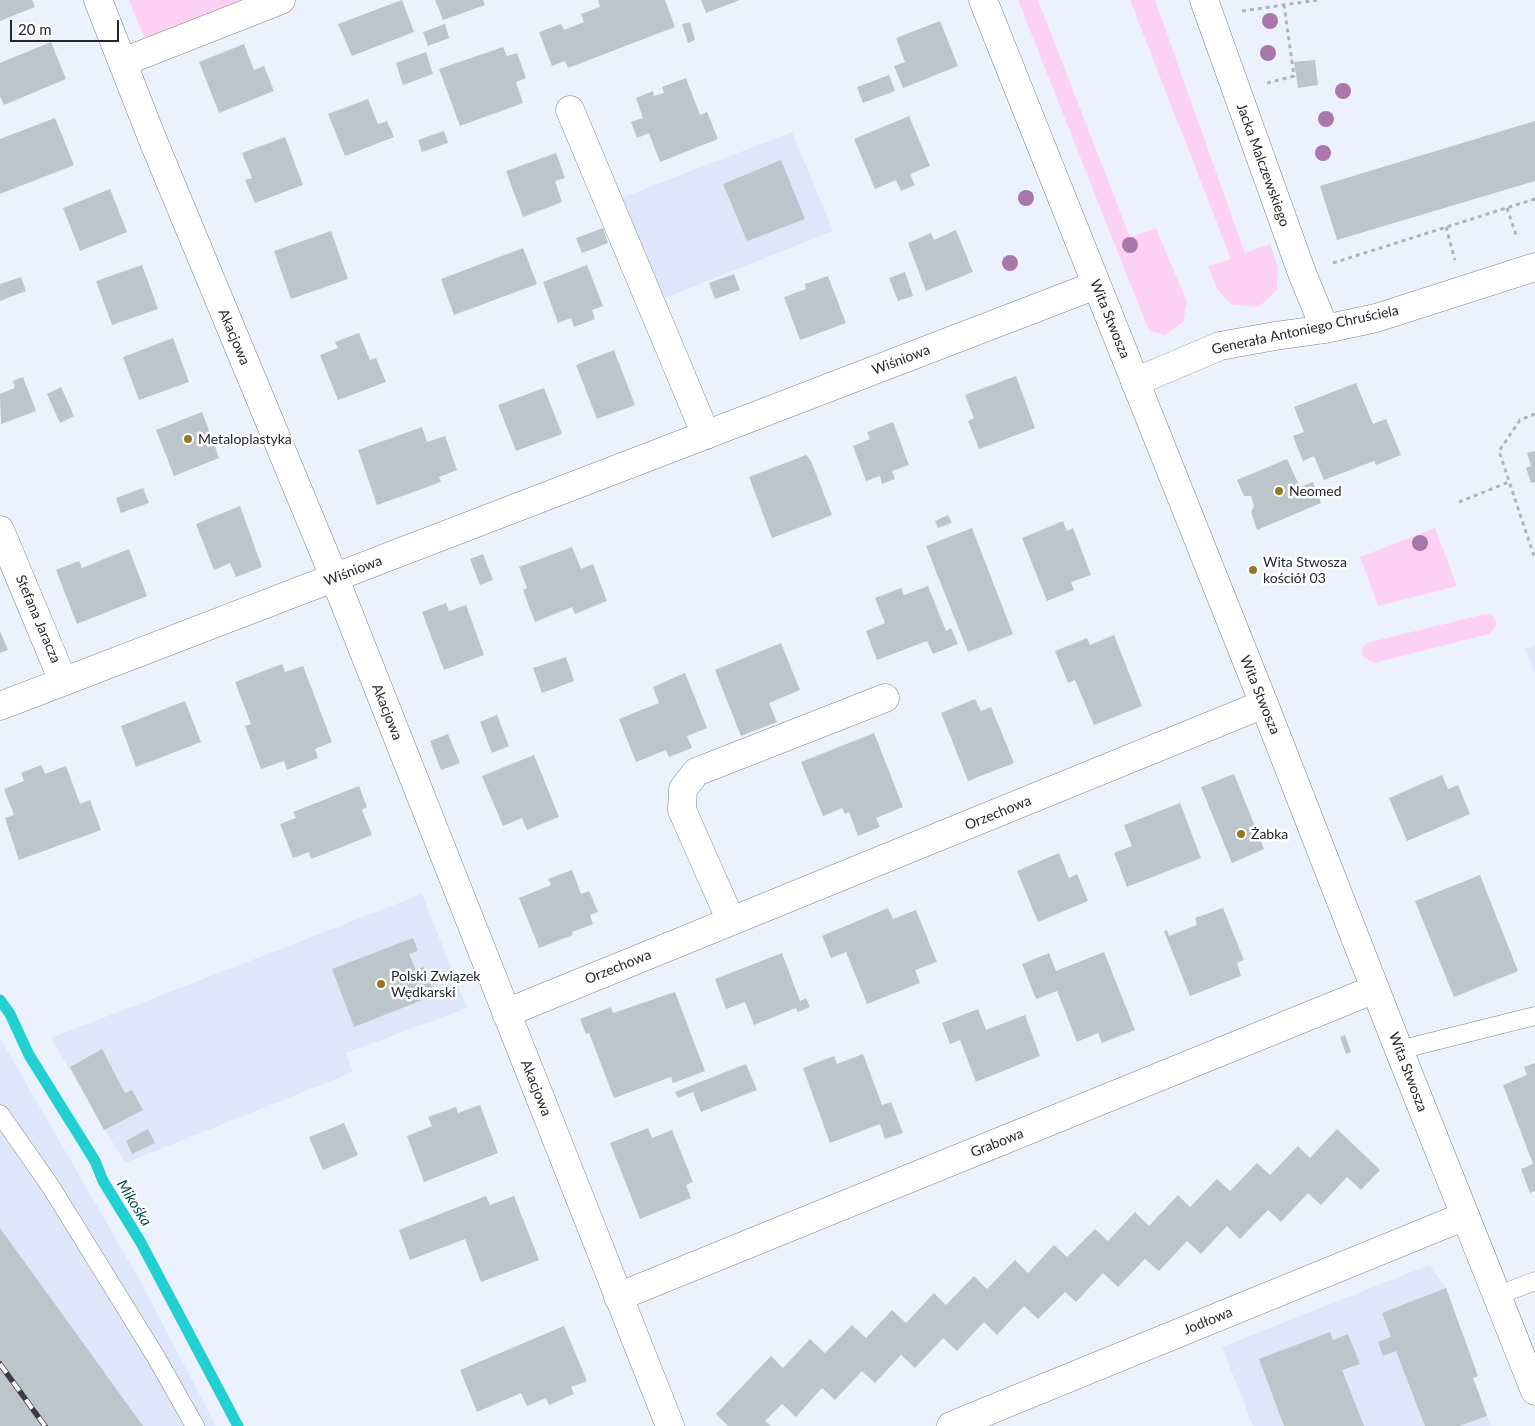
<!DOCTYPE html>
<meta charset="utf-8">
<style>
body{margin:0}
#map{position:relative;width:1535px;height:1426px;overflow:hidden;background:#ecf2fd;font-family:Lato,sans-serif}
canvas{display:block}
.scale{position:absolute;left:10px;top:20px;width:109px;height:22px;box-sizing:border-box;border:2px solid #25272c;border-top:0;padding-left:6px;font-size:15px;line-height:18px;white-space:nowrap;color:#25272c;-webkit-text-stroke:4px #fff;paint-order:stroke}
</style>
<div id="map">
<canvas width="1535" height="1426"></canvas>
<div class="scale">20 m</div>
</div>
<script>
const ctx = document.querySelector('canvas').getContext('2d');
ctx.lineJoin = 'round';
function fillPath(path, color) {
  ctx.fillStyle = color;
  ctx.fill(path, 'evenodd');
}
function poly(rows) {
  const path = new Path2D();
  for (const r of rows) {
    path.moveTo(r[0], r[1]);
    for (let i = 2; i < r.length; i += 2) path.lineTo(r[i], r[i + 1]);
  }
  return path;
}
function stroke(path, color, width, dash) {
  ctx.strokeStyle = color;
  ctx.lineWidth = width;
  ctx.lineCap = dash ? 'butt' : 'round';
  ctx.setLineDash(dash || []);
  ctx.stroke(path);
}
function drawText(font, color, halo, rows, align = 'center') {
  ctx.font = font + ' Lato,sans-serif';
  ctx.lineWidth = 5;
  ctx.setLineDash([]);
  ctx.textBaseline = 'middle';
  ctx.strokeStyle = halo;
  ctx.fillStyle = color;
  for (const [text, x, y, turn = 0] of rows) {
    ctx.save();
    ctx.translate(x, y);
    ctx.rotate((+turn || 0) * Math.PI / 180);
    ctx.textAlign = isNaN(turn) ? turn : align;
    if (halo) ctx.strokeText(text, 0, 0);
    ctx.fillText(text, 0, 0);
    ctx.restore();
  }
}
fillPath(poly([
 [792,132,833,231,662,299,621,198],
 [1535,645,1535,674,1525,649],
 [422,894,467,1008,346,1053,353,1072,125,1163,51,1038],
 [0,1038,142,1284,216,1426,0,1426],
 [1429,1265,1446,1288,1478,1376,1473,1378,1491,1426,1253,1426,1222,1347]
]), '#dee7f9');
fillPath(poly([
 [129,0,256,0,147,44],
 [1018,0,1038,0,1130,237,1156,228,1187,302,1183,322,1165,335,1149,331],
 [1130,0,1155,0,1245,253,1270,244,1278,268,1277,290,1259,307,1231,305,1217,289,1208,266,1231,259],
 [1435,528,1457,586,1378,606,1360,557],
 [1485,614,1493,616,1497,623,1493,631,1489,634,1374,663,1363,657,1362,648,1367,643]
]), '#fdd1f3');
stroke(poly([
 [0,1000,10,1014,29,1055,95,1161,103,1181,140,1241,238,1426]
]), '#22d0d1', 11);
fillPath(poly([
 [0,0,32,0,35,7,0,21],
 [402,0,414,32,352,56,338,24],
 [435,0,483,0,485,5,443,20],
 [598,0,665,0,675,27,568,68,565,61,552,66,539,32,561,24,564,30,584,22,581,14,600,7],
 [701,0,740,0,706,13],
 [940,21,958,66,903,88,894,66,905,62,896,38],
 [690,22,695,40,688,43,682,24],
 [445,24,449,38,428,46,423,32],
 [51,42,66,79,4,105,0,96,0,63],
 [244,44,254,70,264,66,274,91,219,113,199,62],
 [503,47,507,56,517,53,526,78,516,82,523,103,460,126,439,69],
 [426,52,433,74,403,85,396,63],
 [1315,60,1318,85,1298,88,1294,62],
 [889,75,895,91,863,103,857,87],
 [686,78,700,115,707,112,718,139,660,162,649,133,637,138,631,122,643,118,636,98,653,91,654,96,664,93,662,87],
 [368,99,378,124,387,121,394,137,345,156,328,114],
 [909,116,930,166,910,174,915,185,901,191,896,180,875,189,854,139],
 [55,118,74,165,0,194,0,139],
 [1535,121,1535,181,1337,240,1320,186],
 [444,131,448,143,422,152,418,140],
 [285,137,303,185,255,203,245,180,252,178,242,153],
 [556,153,565,178,555,181,562,202,523,217,506,171],
 [781,160,805,219,747,241,723,184],
 [110,189,127,232,80,251,63,208],
 [603,228,608,243,582,253,576,238],
 [956,230,973,272,926,291,908,243,931,233,934,240],
 [331,231,348,279,291,299,274,251],
 [523,248,537,284,454,315,441,279],
 [142,265,158,309,112,325,96,281],
 [587,265,603,306,592,310,595,319,574,327,571,318,558,323,543,282],
 [905,272,913,296,898,301,889,278],
 [734,274,740,290,715,299,709,283],
 [828,276,846,323,800,340,784,297,806,289,805,284],
 [21,277,26,291,0,301,0,284],
 [359,333,370,360,376,358,386,382,338,400,320,355,338,348,335,342],
 [173,338,189,382,139,400,123,357],
 [614,350,635,405,597,419,576,365],
 [1016,376,1035,428,979,449,968,421,974,418,965,395],
 [23,377,36,411,1,424,0,394,15,388,13,381],
 [1356,383,1373,424,1386,419,1401,455,1376,465,1374,461,1324,480,1314,456,1303,461,1293,436,1304,432,1294,407],
 [61,387,74,416,60,423,47,394],
 [544,388,562,434,516,451,498,405],
 [202,412,219,458,174,476,156,430],
 [893,422,909,465,892,471,895,479,882,484,880,476,866,481,853,446,870,439,867,432],
 [422,427,427,442,445,436,457,470,439,477,441,482,377,505,358,450],
 [1535,451,1535,482,1531,483,1526,468,1531,466,1527,453],
 [806,455,811,461,832,515,772,538,749,477],
 [1287,459,1300,487,1313,482,1321,503,1257,530,1251,512,1254,506,1251,496,1244,496,1237,480],
 [143,488,149,503,121,513,116,498],
 [240,506,262,567,236,577,230,563,214,570,196,524],
 [948,515,952,523,938,528,935,521],
 [1063,521,1067,531,1073,528,1091,575,1071,582,1074,590,1047,601,1022,538],
 [972,528,1013,634,968,652,926,546],
 [572,547,581,569,593,564,607,601,575,614,572,607,535,622,523,590,527,588,519,567],
 [129,549,147,596,77,624,56,570,79,561,82,568],
 [483,554,493,580,480,585,470,559],
 [928,586,946,631,951,628,958,644,933,654,927,641,877,660,866,631,885,623,875,598,901,588,904,595],
 [446,603,449,611,466,605,484,655,444,670,422,612],
 [0,631,8,650,0,653],
 [1114,635,1142,706,1094,725,1075,680,1068,683,1055,651,1087,638,1090,645],
 [781,643,800,690,769,703,777,722,741,736,715,670],
 [566,657,574,681,542,693,533,668],
 [282,664,285,672,303,666,332,742,315,749,318,758,287,770,284,761,261,769,245,726,251,724,235,682],
 [685,673,707,728,687,736,692,748,669,757,666,750,636,762,619,719,659,703,653,687],
 [975,699,981,711,991,707,1014,763,968,781,941,713],
 [185,701,201,742,136,767,121,726],
 [497,715,509,746,492,753,480,722],
 [874,733,903,807,876,818,880,827,858,836,849,812,845,814,842,808,823,816,801,762],
 [448,734,460,763,441,770,430,741],
 [534,755,559,817,527,830,522,818,503,826,482,776],
 [41,765,45,774,66,766,80,804,90,800,101,830,19,860,5,818,14,815,4,789,24,781,21,773],
 [1234,774,1264,849,1232,863,1201,787],
 [1442,775,1448,789,1458,785,1470,814,1407,841,1389,798],
 [359,786,367,807,362,810,372,835,311,859,309,852,293,858,280,824,296,818,293,812],
 [1180,803,1201,858,1127,887,1114,853,1132,846,1124,825],
 [1059,853,1069,878,1077,874,1088,901,1038,922,1017,871],
 [572,870,581,894,589,891,598,912,590,915,593,924,572,932,573,935,539,948,519,898,551,885,548,879],
 [1480,875,1518,971,1454,997,1415,901],
 [888,908,893,919,916,910,937,962,915,970,920,983,867,1004,846,952,831,958,822,936],
 [1223,908,1244,960,1237,963,1241,976,1190,996,1164,931,1167,930,1169,936,1197,925,1195,918],
 [413,938,418,951,409,954,416,970,424,967,435,995,354,1027,332,969],
 [1104,952,1135,1030,1102,1043,1098,1033,1077,1042,1057,991,1036,999,1022,964,1049,953,1056,971],
 [782,953,800,1001,806,998,810,1007,798,1012,796,1008,754,1025,745,1002,726,1009,715,979],
 [675,992,705,1071,673,1083,671,1077,614,1098,589,1033,586,1034,580,1019,611,1007,613,1013],
 [978,1009,986,1030,1025,1015,1040,1056,976,1082,960,1040,950,1044,942,1023],
 [1345,1035,1351,1052,1346,1054,1340,1037],
 [102,1049,125,1093,132,1090,143,1110,104,1130,70,1067],
 [863,1054,882,1105,891,1102,903,1133,885,1139,880,1124,830,1143,803,1068,834,1056,837,1064],
 [1535,1063,1535,1191,1530,1193,1521,1169,1533,1164,1503,1085,1527,1075,1524,1067],
 [746,1064,757,1090,701,1112,693,1092,678,1098,675,1092],
 [480,1105,498,1153,424,1182,407,1136,432,1126,428,1117,456,1107,458,1113],
 [344,1123,358,1155,323,1170,309,1137],
 [648,1128,652,1138,672,1130,693,1182,686,1185,691,1198,640,1219,610,1143],
 [148,1129,155,1143,132,1154,126,1141],
 [1337,1129,1380,1170,1361,1190,1347,1177,1321,1205,1308,1193,1281,1222,1268,1210,1240,1239,1227,1226,1201,1254,1187,1241,1159,1271,1145,1259,1118,1287,1103,1273,1076,1302,1065,1292,1038,1319,1024,1306,997,1335,984,1322,957,1351,943,1338,915,1368,901,1355,875,1383,862,1371,835,1400,822,1388,796,1417,782,1404,765,1421,771,1426,728,1426,716,1414,771,1356,783,1368,810,1339,825,1353,852,1325,866,1338,892,1310,906,1323,934,1293,946,1305,974,1276,987,1289,1015,1260,1028,1273,1054,1245,1067,1257,1095,1229,1108,1241,1135,1212,1149,1226,1178,1195,1190,1207,1217,1179,1230,1191,1257,1163,1270,1175,1298,1146,1310,1158],
 [486,1196,490,1205,514,1196,539,1260,481,1282,465,1239,410,1260,399,1230],
 [0,1228,143,1426,0,1426],
 [1446,1288,1478,1376,1473,1378,1487,1416,1459,1426,1425,1426,1396,1351,1383,1356,1378,1342,1391,1337,1382,1313],
 [564,1326,587,1381,571,1387,574,1394,549,1405,546,1398,527,1406,521,1393,477,1412,460,1370],
 [1330,1332,1333,1340,1348,1334,1360,1364,1342,1370,1364,1426,1284,1426,1259,1359]
]), '#bac6cc');
const lane = poly([
 [1399,1050,1535,1016],
 [0,1114,51,1187,156,1357,195,1426],
 [1496,1296,1535,1281]
]);
const street = poly([
 [98,0,152,138,335,579,670,1426],
 [1204,0,1302,273,1325,329],
 [123,62,281,0],
 [570,110,706,435],
 [1135,382,1220,346,1275,336,1325,329,1376,318,1535,267],
 [0,530,63,681],
 [0,706,1096,285],
 [731,921,682,810,683,789,696,772,885,698],
 [506,1013,1264,704],
 [618,1297,1375,989],
 [951,1426,1465,1216]
]);
const secondary = poly([
 [983,0,1264,704,1399,1050,1535,1391]
]);
stroke(lane, '#7b808a', 19);
stroke(street, '#7b808a', 29);
stroke(secondary, '#7b808a', 29);
stroke(poly([
 [1242,11,1318,0],
 [1267,83,1294,76,1284,5],
 [1507,208,1517,238],
 [1446,227,1455,260],
 [1333,263,1535,199],
 [1535,414,1520,420,1499,451,1535,559],
 [1459,502,1509,482]
]), '#afb3bc', 3, [4, 4]);
stroke(lane, '#fff', 18);
stroke(street, '#fff', 28);
stroke(secondary, '#fff', 28);
const rail = poly([
 [0,1364,45,1426]
]);
stroke(rail, '#3a3c42', 5.5);
stroke(rail, '#fff', 4, [11]);
ctx.fillStyle = '#a977aa';
for (const [x, y] of [
 [1270,21],
 [1268,53],
 [1343,91],
 [1326,119],
 [1323,153],
 [1026,198],
 [1130,245],
 [1010,263],
 [1420,543]
]) {
  ctx.beginPath();
  ctx.arc(x, y, 8, 0, 2 * Math.PI);
  ctx.fill();
}
for (const [x, y, r, color] of [
 [188,439,5,"#93791f"],
 [1279,491,5,"#93791f"],
 [1253,570,5,"#93791f"],
 [1241,834,5,"#93791f"],
 [381,984,5,"#93791f"]
]) {
  const dot = new Path2D();
  dot.arc(x, y, r, 0, 2 * Math.PI);
  ctx.fillStyle = color;
  ctx.fill(dot);
  stroke(dot, '#fff', 2);
}
drawText('14px', '#25272c', '#fff', [
 ["Jacka Malczewskiego",1263,165,70],
 ["Wita Stwosza",1110,319,68],
 ["Generała Antoniego Chruściela",1305,330,-12],
 ["Akacjowa",234,337,67],
 ["Wiśniowa",901,360,-21],
 ["Wiśniowa",353,571,-21],
 ["Stefana Jaracza",38,619,67],
 ["Wita Stwosza",1260,695,68],
 ["Akacjowa",387,712,68],
 ["Orzechowa",998,813,-22],
 ["Orzechowa",618,967,-22],
 ["Wita Stwosza",1408,1072,69],
 ["Akacjowa",536,1088,68],
 ["Grabowa",997,1143,-22],
 ["Jodłowa",1208,1321,-22]
]);
drawText('14px', '#25272c', '#fff', [
 ["Metaloplastyka",198,439],
 ["Neomed",1289,491],
 ["Wita Stwosza",1263,562],
 ["kościół 03",1263,578],
 ["Żabka",1251,834],
 ["Polski Związek",391,976],
 ["Wędkarski",391,992]
], 'left');
drawText('italic 15px', '#044c4c', '#fff', [
 ["Mikośka",134,1203,58]
]);
</script>
